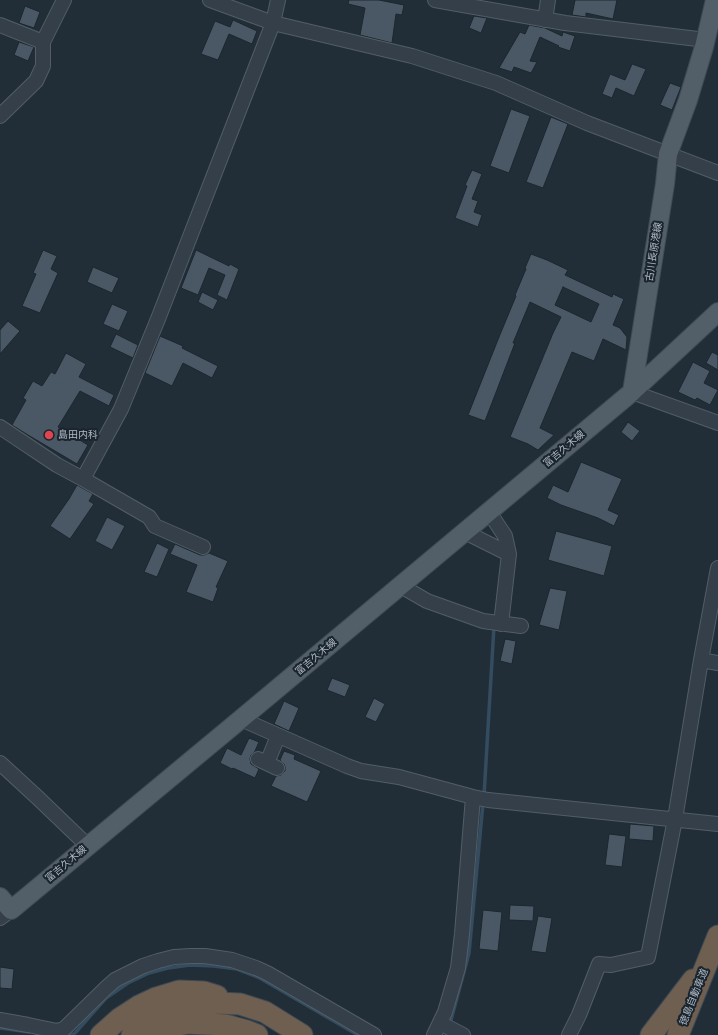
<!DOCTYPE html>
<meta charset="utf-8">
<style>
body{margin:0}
canvas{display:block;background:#212e38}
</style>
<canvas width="718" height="1035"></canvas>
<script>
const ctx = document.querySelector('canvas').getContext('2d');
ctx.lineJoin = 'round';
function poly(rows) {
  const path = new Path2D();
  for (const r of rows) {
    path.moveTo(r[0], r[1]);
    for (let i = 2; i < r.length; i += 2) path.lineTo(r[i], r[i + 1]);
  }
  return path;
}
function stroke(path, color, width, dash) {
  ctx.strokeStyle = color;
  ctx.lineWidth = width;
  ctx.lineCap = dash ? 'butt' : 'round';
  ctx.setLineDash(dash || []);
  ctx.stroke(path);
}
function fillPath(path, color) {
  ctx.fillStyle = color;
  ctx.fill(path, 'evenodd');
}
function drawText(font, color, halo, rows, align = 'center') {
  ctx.font = font + ' Montserrat,"Noto Sans JP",sans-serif';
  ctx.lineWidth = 4;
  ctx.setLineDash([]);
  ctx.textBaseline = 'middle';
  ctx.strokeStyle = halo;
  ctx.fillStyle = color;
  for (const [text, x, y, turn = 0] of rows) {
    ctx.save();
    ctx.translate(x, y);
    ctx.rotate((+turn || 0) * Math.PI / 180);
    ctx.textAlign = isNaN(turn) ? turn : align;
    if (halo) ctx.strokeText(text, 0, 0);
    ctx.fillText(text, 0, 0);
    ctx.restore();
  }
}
stroke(poly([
 [484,796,494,626],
 [449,1025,451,1020,469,953,483,803],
 [0,1028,29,1032],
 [71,1035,75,1033,106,998,128,983,149,973,168,968,190,965,214,966,237,969,258,977,358,1035]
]), '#344c5f', 3.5);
const building = poly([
 [349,0,379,0,404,5,402,15,396,14,392,43,360,35,365,8,348,4,349,0],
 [575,0,617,0,613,19,586,13,586,17,572,15,575,0],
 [25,6,40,12,34,28,19,23,25,6],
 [474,16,487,18,481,33,469,28,474,16],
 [233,20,257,31,252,44,229,34,218,60,201,54,215,21,230,27,233,20],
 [529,25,545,28,562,36,563,32,575,36,570,51,558,47,559,46,540,37,530,61,537,62,531,73,514,67,512,72,499,68,520,32,525,34,529,25],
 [19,42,34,47,28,61,14,55,19,42],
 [632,64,646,69,634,96,616,88,612,98,602,94,610,74,625,80,632,64],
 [670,83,681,87,672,110,660,105,670,83],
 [511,109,530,116,509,173,490,166,511,109],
 [551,117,568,124,543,188,526,182,551,117],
 [472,170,482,174,472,199,478,201,474,212,482,215,478,227,455,218,467,186,465,185,472,170],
 [43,250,57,256,51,269,58,273,40,313,22,306,36,274,33,273,43,250],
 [196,250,229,266,230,264,239,269,227,300,217,295,225,275,209,268,198,295,181,288,196,250],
 [531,254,547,260,568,270,565,275,612,297,613,294,624,299,613,325,620,328,627,337,626,350,603,339,594,361,572,352,540,428,554,435,538,450,528,444,510,437,553,333,561,317,530,302,513,343,515,343,485,421,468,415,499,337,516,296,515,295,526,269,525,268,531,254],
 [563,287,599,304,591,322,555,305,563,287],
 [93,267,119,278,112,293,87,282,93,267],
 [202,292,218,300,213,310,198,302,202,292],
 [112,304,128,311,119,331,103,324,112,304],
 [8,321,20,331,0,354,0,330,8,321],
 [116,334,138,345,133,358,110,347,116,334],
 [160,336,183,346,182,348,218,366,212,378,183,363,172,386,145,373,160,336],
 [712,352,718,355,718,370,706,363,712,352],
 [66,353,86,364,79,377,114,395,109,406,80,391,58,427,88,445,77,464,28,435,12,425,26,400,23,398,33,381,42,386,51,372,55,374,66,353],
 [693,362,710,371,704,383,718,390,710,405,697,398,695,400,678,392,693,362],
 [628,422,640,431,632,441,621,432,628,422],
 [581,462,622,479,608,510,619,515,614,526,598,518,561,505,547,498,553,485,568,492,581,462],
 [77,485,93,494,89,501,94,504,70,539,50,526,69,499,77,485],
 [107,517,125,526,112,550,95,541,107,517],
 [556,531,612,546,604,576,548,560,556,531],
 [157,543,169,549,157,577,144,572,157,543],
 [175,544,200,555,204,555,209,553,228,561,216,587,218,588,213,602,186,592,197,565,170,554,175,544],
 [550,588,567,591,559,630,539,625,550,588],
 [505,639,516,641,512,664,500,661,505,639],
 [332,678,350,685,345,697,327,690,332,678],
 [374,698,385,704,376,722,365,717,374,698],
 [284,701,299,708,289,731,274,724,284,701],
 [249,738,259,742,255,751,251,755,250,759,251,764,259,769,255,778,233,768,232,769,220,763,227,748,241,755,249,738],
 [284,751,295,755,294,759,321,771,307,802,271,786,276,776,281,775,285,771,285,767,284,764,280,760,284,751],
 [630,824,654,826,653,841,629,839,630,824],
 [609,834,626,836,622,867,605,865,609,834],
 [510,905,534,906,533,921,509,920,510,905],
 [483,910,502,912,498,951,479,949,483,910],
 [538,916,552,918,546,953,531,951,538,916],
 [0,967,14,969,12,989,0,988,0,967]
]);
fillPath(building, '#495864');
stroke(building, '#1c262f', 1);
const minor = poly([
 [210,0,273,23,412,56,496,83,587,123,718,173],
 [435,0,565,23,706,40],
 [545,20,548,0],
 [0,25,43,42],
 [0,116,36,81,43,66,43,42,64,0],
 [632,392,718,423],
 [0,427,57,465,83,479,121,409,158,319,273,23,278,0],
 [83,479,149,517,155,526,203,547],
 [489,512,505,536,509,554],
 [465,532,509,554,501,624],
 [401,586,427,601,483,621,521,626],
 [701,660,718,663],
 [241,719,347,766,361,771,399,777,473,797,488,800,718,824],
 [258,759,277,768],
 [0,763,38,798,88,846],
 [267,763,278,736],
 [0,918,11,910],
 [0,1020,28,1025,57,1031,64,1029,106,988,115,980,143,966,158,961,174,957,191,956,205,956,232,960,256,968,267,973,374,1035],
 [440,1023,463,1035],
 [434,1035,445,1012,458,968,462,934,473,797],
 [569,1035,579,1015,599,964,611,965,648,957,675,819,701,660,718,568]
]);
const major = poly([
 [632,392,665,184,668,154,688,100,704,47,715,0],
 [0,897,11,910,241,719,632,392,718,312]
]);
const highway = poly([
 [101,1035,119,1019,139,1006,156,998,179,991,204,992,217,996],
 [132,1035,150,1021,166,1014,182,1008,198,1005,218,1003,240,1004,265,1012,302,1035],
 [153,1035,170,1027,187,1023,225,1025,247,1031,257,1035],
 [651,1035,693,980],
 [678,1035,718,936]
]);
stroke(minor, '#525d66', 16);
stroke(major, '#414b55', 20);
stroke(highway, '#3f4a53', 23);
stroke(minor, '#343f49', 14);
stroke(major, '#525f69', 18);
stroke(highway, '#6f5f51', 21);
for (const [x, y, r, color] of [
 [49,435,5,"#e0444e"]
]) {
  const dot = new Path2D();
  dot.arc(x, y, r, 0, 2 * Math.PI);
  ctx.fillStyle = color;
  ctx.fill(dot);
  stroke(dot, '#1a242d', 1.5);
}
drawText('10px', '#afbac5', '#1a242d', [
 ["古川長原港線",654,252,-81],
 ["富吉久木線",564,449,-40],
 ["富吉久木線",316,657,-40],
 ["富吉久木線",66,864,-40],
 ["徳島自動車道",694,997,-68]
]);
drawText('10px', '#afbac5', '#1a242d', [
 ["島田内科",58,435]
], 'left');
</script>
